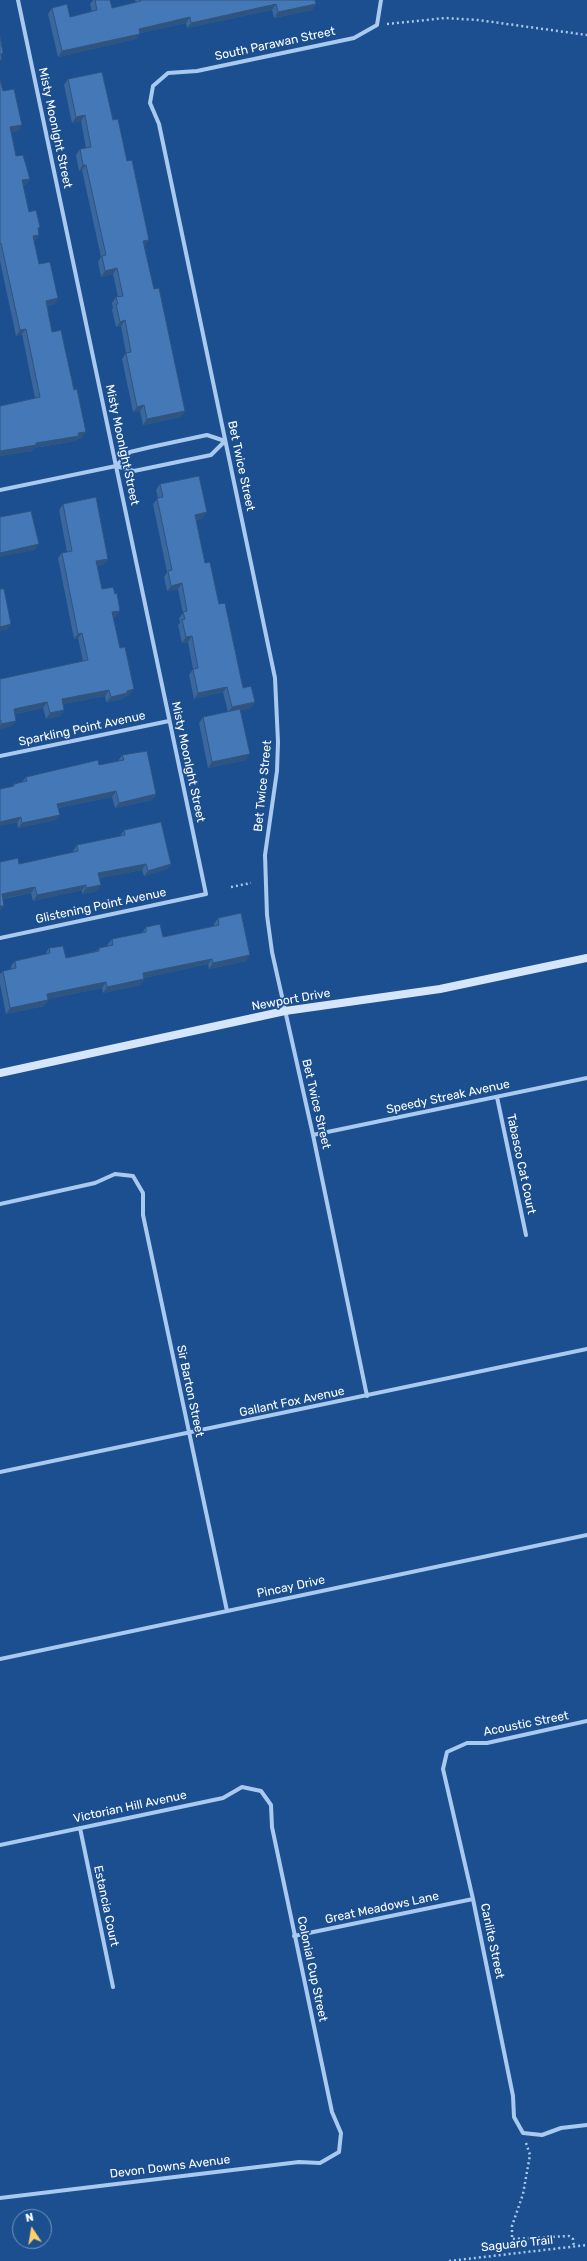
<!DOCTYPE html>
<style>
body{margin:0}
#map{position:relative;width:587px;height:2261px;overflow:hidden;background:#1b4f8f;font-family:Rubik,sans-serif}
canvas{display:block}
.north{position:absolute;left:12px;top:2209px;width:40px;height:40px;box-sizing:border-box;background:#1b4f8f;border:1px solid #7695bc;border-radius:50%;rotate:348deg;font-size:11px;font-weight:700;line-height:16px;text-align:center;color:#fff}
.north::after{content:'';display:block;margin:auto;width:14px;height:18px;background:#ffd166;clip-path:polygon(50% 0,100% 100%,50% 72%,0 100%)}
</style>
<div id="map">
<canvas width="587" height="2261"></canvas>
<div class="north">N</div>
</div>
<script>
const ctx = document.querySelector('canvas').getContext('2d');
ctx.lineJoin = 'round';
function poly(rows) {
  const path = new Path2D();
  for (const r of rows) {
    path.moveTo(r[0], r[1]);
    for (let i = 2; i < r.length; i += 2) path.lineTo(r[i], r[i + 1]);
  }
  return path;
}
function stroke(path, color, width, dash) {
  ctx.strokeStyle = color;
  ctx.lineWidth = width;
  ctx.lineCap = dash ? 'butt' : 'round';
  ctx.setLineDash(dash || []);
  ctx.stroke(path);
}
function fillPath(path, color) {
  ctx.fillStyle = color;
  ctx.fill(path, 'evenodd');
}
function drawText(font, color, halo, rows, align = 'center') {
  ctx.font = font + ' Rubik,sans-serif';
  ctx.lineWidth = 3.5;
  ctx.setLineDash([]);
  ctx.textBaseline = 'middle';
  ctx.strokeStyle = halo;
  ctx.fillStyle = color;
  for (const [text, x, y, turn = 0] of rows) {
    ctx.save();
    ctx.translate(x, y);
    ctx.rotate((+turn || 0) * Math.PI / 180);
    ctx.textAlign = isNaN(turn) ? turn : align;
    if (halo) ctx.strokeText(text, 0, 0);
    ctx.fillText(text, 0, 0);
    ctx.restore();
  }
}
stroke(poly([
 [387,24,445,18,478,20,587,35],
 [231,887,251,883],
 [526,2143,530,2155,523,2194,512,2226,512,2239,569,2236,573,2239,574,2247],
 [449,2261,587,2245]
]), '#a9c9ee', 2.5, [2, 3]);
stroke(poly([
 [0,490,116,466,134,471,211,455,225,441,207,435,151,447,130,452,116,466],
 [0,756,169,721],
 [0,938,206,894,18,0],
 [497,1097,526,1235],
 [313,1135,587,1078],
 [0,1204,95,1183,115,1174,133,1176,143,1193,143,1215,227,1611],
 [367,1396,313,1135,272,952,267,915,265,855,277,771,278,742,275,678,159,124,150,103,153,86,168,73,197,71,354,38,377,25,381,0],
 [0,1472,587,1349],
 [0,1659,587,1535],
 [587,1721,487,1743,467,1743,447,1752,443,1769,473,1899,513,2096,514,2117,523,2133,542,2135,561,2128,587,2125],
 [80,1828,113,1987],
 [0,1845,223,1798,242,1787,261,1791,271,1805,272,1827,299,1955,332,2112,341,2133,339,2152,320,2163,299,2162,0,2198],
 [294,1936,473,1899]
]), '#a9c9ee', 4);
stroke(poly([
 [0,1073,285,1011,440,989,587,958]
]), '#d6e6fa', 8);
fillPath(poly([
 [93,0,110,0,112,8,136,3,135,0,315,0,316,4,312,10,274,18,272,10,187,28,186,23,140,33,136,39,58,57,48,14,52,8,70,17,92,12,90,4],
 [0,79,3,91,22,125,18,131,11,132,16,156,30,179,26,184,23,185,29,212,40,227,38,230,39,235,35,241,34,241,39,264,58,298,54,304,47,306,52,332,82,438,77,439,75,441,34,448,32,451,0,456,0,406,35,398,22,334,16,336,0,261],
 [68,79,113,120,127,161,149,240,144,246,181,417,143,425,140,411,133,412,122,359,126,353,121,326,116,327,112,310,113,308,112,303,116,297,118,297,113,274,101,277,98,262,101,257,82,170,79,171,76,155,80,149,86,148,81,121,72,123,64,85],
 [160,484,203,518,196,520,205,563,219,604,243,688,255,702,251,708,241,710,246,760,208,768,199,723,203,717,228,712,223,692,194,699,189,675,193,669,188,642,182,643,178,625,180,623,179,618,183,613,178,589,167,591,164,577,167,572,153,504,158,498,156,490],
 [63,504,108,559,104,564,97,566,102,589,116,617,113,617,130,695,125,696,123,699,106,702,105,696,63,704,64,710,60,716,46,719,43,708,15,714,16,721,12,726,0,729,0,679,83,661,78,638,74,639,58,558,62,553,67,552,59,510],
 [122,755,156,794,152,800,115,808,112,797,58,808,56,820,18,828,12,786,14,784,22,782,26,777,99,765,118,761],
 [124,830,171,864,167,869,144,876,142,870,99,878,97,891,82,894,82,890,33,901,31,893,3,899,0,911,0,862,19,864,73,852,73,851,77,845,120,836],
 [218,918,246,961,209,969,208,964,144,978,144,979,140,985,103,993,102,988,48,999,48,1000,44,1006,6,1014,0,984,0,974,3,971,11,969,11,966,15,961,45,954,49,948,66,958,96,951,99,948,108,946,107,945,112,939,142,933,146,927,163,937,214,926,214,924]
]), '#3a679d');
fillPath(poly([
 [276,4,272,10,187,28,191,23],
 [316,4,312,10,274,18,278,12],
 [190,17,186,23,135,34,139,29],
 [140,34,136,39,58,57,62,51],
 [85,115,81,121,72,123,76,117],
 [22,125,18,131,6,133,10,127],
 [83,165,86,165,82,170,79,171],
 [30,179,26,184,18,186,22,180],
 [39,235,35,241,29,242,33,236],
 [149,240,145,245,139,247,143,241],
 [117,268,113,274,101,277,105,271],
 [58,298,54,304,42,307,46,301],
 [125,320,121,326,116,327,120,322],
 [26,329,22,334,16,336,20,330],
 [144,405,140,411,133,412,137,407],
 [185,411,181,417,143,425,147,419],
 [86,432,82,438,77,439,75,441,34,448,32,451,0,456,0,451],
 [207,512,203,518,191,521,195,515],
 [39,544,35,550,0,557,0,553],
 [108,559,104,564,92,567,96,561],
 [182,583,178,589,167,591,171,586],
 [120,611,116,617,108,618,112,612],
 [11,624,7,630,0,631,0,627],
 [82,633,78,638,74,639,78,634],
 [192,636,188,642,182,643,186,637],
 [227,687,223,692,194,699,198,693],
 [134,689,130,695,125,696,123,699,106,702,111,697,127,691],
 [109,690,105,696,58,705,62,699],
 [47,702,43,708,10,715,14,709],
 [255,702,251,708,228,713,232,707],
 [64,710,60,716,46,719,50,713],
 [16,721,12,726,0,729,0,726,1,724],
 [250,754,246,760,208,768,212,762],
 [116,791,112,797,53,809,57,804],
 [156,794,152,800,115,808,119,803],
 [60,815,56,820,18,828,22,823],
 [21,817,17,823,0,826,0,822],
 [146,864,142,870,94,879,98,873],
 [171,864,167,869,144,876,148,871],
 [86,885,82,890,33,901,37,895],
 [101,885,97,891,82,894,86,888],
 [35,887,31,893,0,899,2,894],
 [0,906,4,906,0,911],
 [250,955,246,961,209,969,213,963],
 [212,959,208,964,139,979,143,973],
 [144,979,140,985,103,993,107,987],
 [106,982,102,988,43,1000,47,994],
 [48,1000,44,1006,6,1014,10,1008]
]), '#305480');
const building = poly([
 [95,0,110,0,112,8,141,1,140,0,315,0,316,4,278,12,276,4,191,23,190,17,139,29,140,34,62,51,52,8,67,4,70,17,97,10,95,0],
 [0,36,3,53,1,54,2,60,0,60,0,36],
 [102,72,113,120,118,119,127,161,132,160,149,240,143,241,154,289,159,288,185,411,147,419,144,405,137,407,126,353,131,352,125,320,120,322,116,304,118,304,116,297,123,296,117,268,105,271,102,256,106,255,86,165,83,165,80,149,91,147,85,115,76,117,68,79,102,72],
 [0,79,3,91,14,89,22,125,10,127,16,156,23,155,30,179,22,180,29,212,36,210,40,227,38,228,39,235,33,236,39,264,50,262,58,298,46,301,52,332,61,330,74,390,77,389,86,432,78,433,79,436,36,443,36,445,0,451,0,406,40,397,26,329,20,330,1,243,0,243,0,79],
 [199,476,207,512,195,515,205,563,210,562,219,604,225,603,243,688,251,686,255,702,232,707,227,687,198,693,193,669,198,668,192,636,186,637,182,620,185,619,183,612,187,611,182,583,171,586,168,571,172,570,157,498,163,497,160,484,199,476],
 [96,497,108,559,96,561,102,589,113,587,115,594,117,593,120,611,112,612,120,648,125,647,134,689,127,691,127,693,111,697,109,690,62,699,64,710,50,713,47,702,14,709,16,721,1,724,1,720,0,720,0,679,88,660,82,633,78,634,62,553,72,551,63,504,96,497],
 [31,511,39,544,0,553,0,517,31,511],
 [0,589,4,589,11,624,0,627,0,589],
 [240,709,250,754,212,762,203,717,240,709],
 [147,751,156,794,119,803,116,791,57,804,60,815,22,823,21,817,0,822,0,789,14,786,14,784,27,781,26,777,98,760,99,765,124,760,122,755,147,751],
 [161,822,171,864,148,871,146,864,98,873,101,885,86,888,86,885,37,895,35,887,2,894,4,906,0,906,0,862,18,858,19,864,78,851,77,845,125,835,124,830,161,822],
 [241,913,250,955,213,963,212,959,143,973,144,979,107,987,106,982,47,994,48,1000,10,1008,3,971,16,968,15,961,50,953,49,948,63,946,66,958,99,951,99,948,113,945,112,939,146,932,146,927,160,924,163,937,219,925,218,918,241,913]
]);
fillPath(building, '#4478b7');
stroke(building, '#305480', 1);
drawText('12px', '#fff', '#1b4f8f', [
 ["South Parawan Street",275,44,-12],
 ["Misty Moonlght Street",55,128,78],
 ["Misty Moonlght Street",122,445,78],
 ["Bet Twice Street",241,466,78],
 ["Sparkling Point Avenue",82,729,-12],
 ["Misty Moonlght Street",188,762,78],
 ["Bet Twice Street",263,786,-84],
 ["Glistening Point Avenue",101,906,-12],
 ["Newport Drive",291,1000,-10],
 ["Speedy Streak Avenue",448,1097,-12],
 ["Bet Twice Street",316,1104,77],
 ["Tabasco Cat Court",521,1164,78],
 ["Sir Barton Street",190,1391,78],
 ["Gallant Fox Avenue",292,1402,-12],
 ["Pincay Drive",291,1587,-12],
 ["Acoustic Street",526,1724,-11],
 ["Victorian Hill Avenue",130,1807,-12],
 ["Estancia Court",106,1906,78],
 ["Great Meadows Lane",382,1908,-12],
 ["Canlite Street",492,1941,78],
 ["Colonial Cup Street",312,1969,78],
 ["Devon Downs Avenue",170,2167,-7],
 ["Saguaro Trail",517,2244,-6]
]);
</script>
